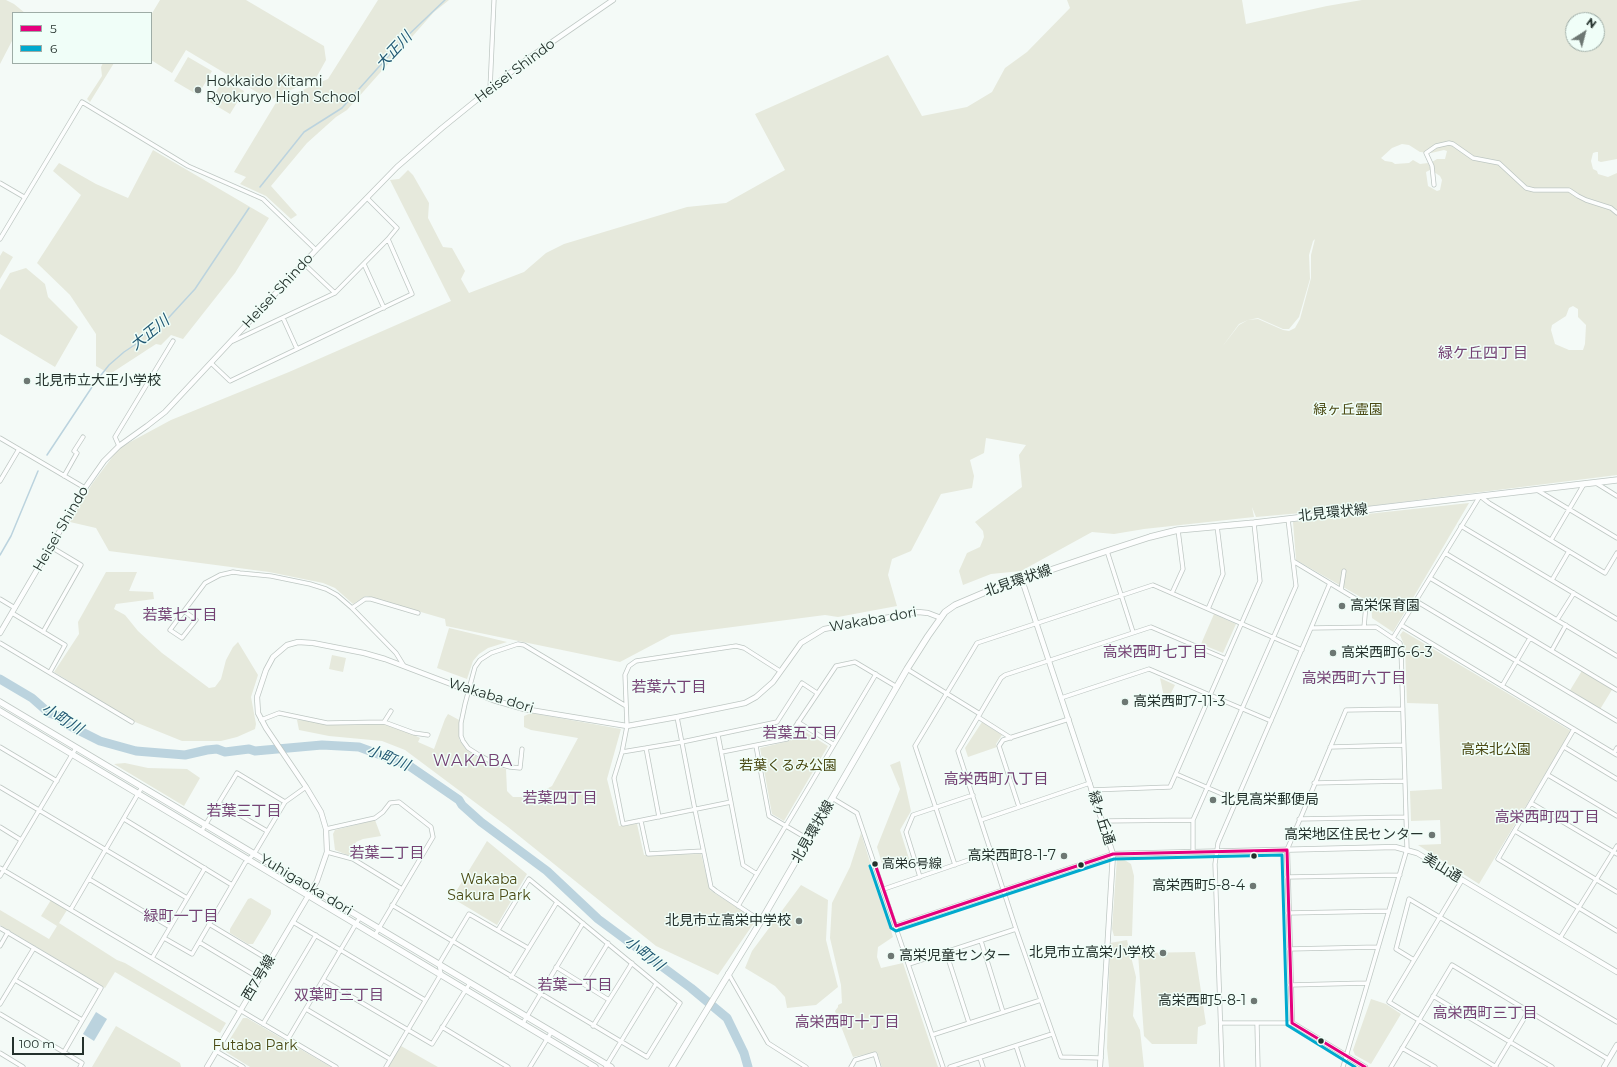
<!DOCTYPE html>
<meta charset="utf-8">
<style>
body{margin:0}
#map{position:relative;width:1617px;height:1067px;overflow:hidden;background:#f4faf7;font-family:Montserrat,sans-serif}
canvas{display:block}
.legend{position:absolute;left:12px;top:12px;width:140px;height:52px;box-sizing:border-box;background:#f0fef8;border:1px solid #9eaca6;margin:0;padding:5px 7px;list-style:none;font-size:12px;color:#24312c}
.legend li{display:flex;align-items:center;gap:8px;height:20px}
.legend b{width:20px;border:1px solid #9eaca6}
.north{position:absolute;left:1565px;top:12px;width:40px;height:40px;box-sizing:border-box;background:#f0fef8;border:1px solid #9eaca6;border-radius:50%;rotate:36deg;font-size:11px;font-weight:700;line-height:16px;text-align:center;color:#24312c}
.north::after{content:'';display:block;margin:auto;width:14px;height:18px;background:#6d7773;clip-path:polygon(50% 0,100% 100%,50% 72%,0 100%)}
.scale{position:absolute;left:12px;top:1037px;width:72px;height:18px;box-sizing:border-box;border:2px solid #24312c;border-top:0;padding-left:5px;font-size:12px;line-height:14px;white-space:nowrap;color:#24312c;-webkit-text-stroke:3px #f0fef8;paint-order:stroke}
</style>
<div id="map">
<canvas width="1617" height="1067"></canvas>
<ul class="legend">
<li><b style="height:5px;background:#e5007d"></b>5</li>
<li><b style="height:5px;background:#00a9ce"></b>6</li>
</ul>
<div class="north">N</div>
<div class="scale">100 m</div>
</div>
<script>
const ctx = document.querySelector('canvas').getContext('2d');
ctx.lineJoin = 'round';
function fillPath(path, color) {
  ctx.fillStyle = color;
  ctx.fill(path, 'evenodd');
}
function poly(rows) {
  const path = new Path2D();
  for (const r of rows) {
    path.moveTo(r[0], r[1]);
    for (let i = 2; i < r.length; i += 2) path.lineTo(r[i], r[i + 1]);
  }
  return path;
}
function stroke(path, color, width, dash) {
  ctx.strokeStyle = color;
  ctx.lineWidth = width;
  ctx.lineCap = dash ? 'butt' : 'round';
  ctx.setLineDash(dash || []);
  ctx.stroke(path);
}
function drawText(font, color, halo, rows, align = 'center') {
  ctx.font = font + ' Montserrat,"Noto Sans JP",sans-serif';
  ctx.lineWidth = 3;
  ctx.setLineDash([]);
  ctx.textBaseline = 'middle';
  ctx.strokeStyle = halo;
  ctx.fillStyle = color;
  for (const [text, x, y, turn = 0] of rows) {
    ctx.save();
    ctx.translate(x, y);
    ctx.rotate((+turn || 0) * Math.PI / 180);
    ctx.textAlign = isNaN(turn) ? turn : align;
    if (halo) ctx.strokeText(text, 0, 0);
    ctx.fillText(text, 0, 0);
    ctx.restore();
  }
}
fillPath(poly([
 [0,0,6,0,14,4,25,13,13,13,13,39,0,64],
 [160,0,246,0,324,46,326,60,316,78,270,100,186,50,172,73,151,60,151,15],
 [378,0,449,0,434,12,347,110,336,117,307,143,271,186,297,215,291,219,266,196,240,184,246,177,234,172,277,101,328,79],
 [1067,0,1242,0,1246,24,1327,6,1362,0,1617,0,1617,159,1601,162,1598,161,1598,152,1596,152,1593,153,1591,161,1593,169,1597,171,1598,174,1608,177,1617,173,1617,475,1346,509,1256,517,1252,507,1254,517,1144,529,1114,534,1092,532,1021,571,991,574,963,585,959,571,967,553,980,547,984,537,983,531,975,522,1022,487,1019,455,1026,445,986,438,984,453,970,460,974,476,972,488,941,494,911,551,892,559,888,575,897,606,838,617,825,615,671,635,620,662,446,626,445,619,366,596,353,604,335,588,323,583,269,572,109,551,96,528,70,522,92,484,119,448,171,420,289,372,451,301,390,180,399,179,408,170,413,175,429,203,428,218,443,247,452,248,465,271,461,279,469,293,524,272,546,253,564,244,687,207,726,203,785,170,755,114,888,55,922,116,967,107,992,92,1005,68,1027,52,1070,8],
 [1573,20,1597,20,1597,44,1573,44],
 [1402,144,1409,145,1420,152,1431,153,1444,150,1447,151,1445,159,1437,159,1432,162,1434,172,1440,176,1442,180,1440,190,1437,191,1428,186,1426,172,1430,170,1430,167,1428,163,1420,164,1413,160,1409,163,1395,164,1392,162,1385,161,1381,158,1392,148],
 [1315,239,1311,255,1311,278,1300,319,1295,328,1289,331,1283,330,1258,319,1248,320,1239,325,1222,347,1239,324,1248,320,1258,318,1283,329,1289,329,1299,317,1310,279,1309,255,1313,241],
 [1573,306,1578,309,1578,317,1586,325,1585,344,1583,350,1569,350,1555,344,1551,330,1552,325,1566,316,1569,308],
 [188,57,212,71,198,95,174,81],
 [103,63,114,63,90,102,87,99,102,76,101,67],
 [224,79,244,91,230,114,210,102],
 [153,150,269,218,235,273,183,339,171,335,161,345,156,344,110,374,96,366,96,334,70,295,37,263,81,195,53,171,59,163,96,184,128,198],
 [3,251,13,257,0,279,0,256],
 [26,268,45,284,48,297,78,327,55,367,0,334,0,290,10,273],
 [1469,503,1393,632,1372,618,1371,603,1296,560,1293,522],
 [106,572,137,572,129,591,153,592,154,599,116,604,114,609,125,615,138,631,162,653,209,688,215,687,221,679,226,660,233,647,238,642,258,675,251,697,256,724,255,729,237,737,221,741,182,741,135,722,54,672,79,634,78,622],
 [1214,614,1236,624,1223,653,1201,644],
 [449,628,507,642,488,648,479,654,473,661,467,679,437,668],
 [1403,631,1571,731,1479,884,1418,845,1441,844,1440,820,1411,821,1410,791,1442,789,1438,704,1407,703,1405,647,1400,635],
 [332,655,346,658,343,672,329,669],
 [1583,669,1613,688,1599,711,1569,692],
 [1160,678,1175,685,1169,697,1164,697],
 [531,713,621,729,607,779,619,826,637,824,644,855,701,854,710,890,756,920,718,975,656,946,508,827,405,750,382,741,329,736,299,730,297,720,385,723,405,730,420,738,418,742,434,749,445,719,448,714,461,721,459,730,459,739,465,748,477,757,491,765,506,769,507,791,513,797,532,797,552,786,578,738,531,730,524,727,524,716],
 [982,722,1002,735,996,744,997,747,968,757,965,748],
 [799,728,828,746,784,821,772,814,760,748,789,741],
 [900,761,911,811,900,830,910,862,884,870,877,847,900,789,890,765],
 [125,763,148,768,187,769,200,778,184,806,114,764],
 [375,820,381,836,363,839,356,842,350,856,335,850,333,834,335,830],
 [861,833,893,937,878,947,877,957,881,968,903,963,938,1067,882,1067,877,1052,853,1057,835,1011,838,1007,838,1005,842,1003,841,985,830,938,832,903,850,867],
 [487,841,527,874,497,925,452,898],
 [1117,858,1123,859,1131,864,1134,876,1132,936,1114,936,1112,929],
 [801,885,828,900,826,940,838,987,816,1005,787,1008,785,997,775,986,745,968,752,951],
 [251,898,271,910,271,914,253,944,248,944,230,933,230,929,248,899],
 [51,900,67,910,59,923,117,960,125,963,226,1023,220,1033,115,972,105,988,0,925,0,910,49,939,57,926,41,916],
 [1127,940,1136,977,1133,1016,1140,1030,1144,1067,1109,1067,1107,1048,1110,943],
 [1195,952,1206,1024,1198,1027,1197,1044,1152,1044,1144,1036,1138,953],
 [1371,999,1386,1004,1401,1014,1371,1064,1355,1055,1353,1050],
 [243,1018,247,1018,331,1067,250,1067,226,1052,225,1047],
 [116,1026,180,1063,181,1067,92,1067],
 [401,1046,429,1062,438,1067,388,1067]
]), '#e6e9dc');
fillPath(poly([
 [96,1012,107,1019,94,1041,83,1034]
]), '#bbd3de');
stroke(poly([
 [260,187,304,132,342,108,402,41,445,0],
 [47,455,94,384,109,365,124,352,136,344,141,337,161,326,195,289,249,208],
 [0,555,11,536,38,471]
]), '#bbd3de', 1.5);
stroke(poly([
 [0,679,32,698,49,713,58,716,68,725,100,741,136,751,185,755,207,750,217,749,225,752,249,749,255,751,322,745,359,747,408,765,459,800,462,805,481,822,547,871,598,919,691,988,727,1018,744,1053,748,1067]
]), '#bbd3de', 9);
const minor = poly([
 [490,89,494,0],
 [0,183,24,197],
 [1434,185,1432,166,1426,153,1436,146,1449,143,1453,144,1473,158,1499,163,1526,188,1534,190,1569,190,1578,196,1586,200,1611,208,1617,213],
 [0,239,82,102,188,166,263,199,316,250],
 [303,263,335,293],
 [364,264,384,308],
 [283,318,297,349],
 [233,341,335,293,388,239,397,228,367,198],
 [211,363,230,381,412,294,388,239],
 [0,438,85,488],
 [119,446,115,437,173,341],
 [64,476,77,453,74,451,83,437],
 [0,481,19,449],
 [1596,483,1617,496],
 [1537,490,1617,538],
 [1461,526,1617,619],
 [1551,540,1584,484],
 [1107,551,1133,632],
 [1445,553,1617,656],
 [1293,561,1366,605,1364,627],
 [1430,578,1617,690],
 [1552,580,1569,551],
 [1341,590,1344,571],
 [1172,593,1183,569,1178,530],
 [0,599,15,608],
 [1416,601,1617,721],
 [352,608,365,599,371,599,418,613],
 [1208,609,1223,574,1217,526],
 [184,611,205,583,220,575,233,572,240,573,271,576,310,584,326,589,337,595,352,608,396,653,404,666],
 [184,611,196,620,182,638,170,630,184,611],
 [12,613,65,645,50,672],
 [1557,620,1574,593],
 [1401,625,1617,755],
 [1311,628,1330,583],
 [43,632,81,565,51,547],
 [1393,638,1480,496,1489,503,1605,573,1617,553],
 [0,643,132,722],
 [1552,650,1566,625],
 [907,669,980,714],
 [1502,686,1530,638],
 [1061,698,1149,669,1271,721],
 [677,717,695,810,711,887,716,891,761,921],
 [978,717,1011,738],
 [261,720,279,713,327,723,384,722,414,733,428,735],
 [384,722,391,711],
 [798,722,833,744],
 [1574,729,1498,859,1617,931],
 [718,735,743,865,757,874],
 [756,746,769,816,808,839],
 [0,747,57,781],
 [1330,747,1404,745],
 [1564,747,1617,779],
 [646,748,659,817],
 [522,749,520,768,510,767,492,762,479,755,468,748,463,741,461,736,461,723,465,704,475,667,480,660,491,653,518,644,524,645,626,706],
 [622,752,682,742,777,722,802,683,817,693],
 [722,752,787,739,836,666,855,662,897,687],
 [1614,753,1617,748],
 [1176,774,1236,800],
 [1548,775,1617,816],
 [1314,783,1405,781],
 [0,787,187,898],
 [1091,790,1170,787,1260,581,1254,523],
 [832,798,857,813,943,1067],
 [731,802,623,824,614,778,622,752,627,726,625,675,629,666,636,661,736,646,744,648,780,671],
 [219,803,267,831],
 [1531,803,1617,854],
 [1019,807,999,746,1003,740,1069,719],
 [124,819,232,885],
 [1299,819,1406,817],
 [981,820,1090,783],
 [641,821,648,854,703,851],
 [1102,821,1193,820],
 [0,827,21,840],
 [326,829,375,818,383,812,390,803,399,802,431,827,433,837,375,935],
 [1515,831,1617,892],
 [201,832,237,773,285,802],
 [1287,850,1346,710,1403,709],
 [327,852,353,859,402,889],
 [1193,852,1193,820,1296,586,1288,519],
 [955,865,915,746,977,643,1153,585,1302,650],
 [0,868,336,1067],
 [0,876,76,748],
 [920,877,906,832,913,815,973,795],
 [1287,877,1400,875],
 [89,879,170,927],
 [1462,880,1389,1002,1496,1067],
 [884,889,992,852],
 [392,905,647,1057,680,1003,529,879,498,930],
 [738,906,876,674],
 [71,909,142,787],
 [1288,913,1389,911],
 [293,922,425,1000],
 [209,924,269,960],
 [0,928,101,988,64,1052],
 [164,938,192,954,245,863,254,854,285,802,306,787],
 [1560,938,1617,846],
 [981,941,1003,1012],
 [199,942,259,978],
 [0,946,8,932],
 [1289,949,1378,947],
 [946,952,969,1023],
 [152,958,205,868],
 [1414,960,1396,949,1409,899,1617,1022],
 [909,964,1016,929],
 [556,967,609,1000],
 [728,973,768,1043,806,1067],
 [511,977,557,902],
 [15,980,82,1020],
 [323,980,432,1044,470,983],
 [583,984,608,943],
 [1290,985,1367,983],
 [1433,996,1552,1067],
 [0,1004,34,948],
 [306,1009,390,1059],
 [0,1014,82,1063,80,1067],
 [523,1023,583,923],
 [1221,1023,1292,1023],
 [263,1024,316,935],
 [1257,1024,1258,1067],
 [593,1026,632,963],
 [442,1027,508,1067],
 [932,1035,1041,1000],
 [288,1039,360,917],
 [1016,1046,1023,1067],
 [1402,1048,1435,1067],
 [216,1051,243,1067],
 [0,1053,23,1067],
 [980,1058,983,1067],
 [1101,1058,1061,1057,1016,929,958,751,1001,678,1005,675,1151,627,1226,659],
 [606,1066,656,984],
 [386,1067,441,974,439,964,469,914,528,948],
 [530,1067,552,1031],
 [851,1067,855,1060,875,1054,879,1067],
 [950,1067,1052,1034],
 [1222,1067,1215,864,1218,843,1311,628,1376,627,1400,643,1401,649,1407,849,1343,1067],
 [1391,1067,1452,965,1608,1059],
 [1495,1067,1528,1012]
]);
const tertiary = poly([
 [1022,580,1113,854,1100,1067],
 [0,633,85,488,104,461,119,446,147,426,165,412,316,250,397,167,442,128,526,60,613,0],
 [1287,850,1292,1023,1365,1067],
 [896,926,1113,854,1395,847,1417,853,1617,972],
 [207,1067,317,881,327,852,326,829,321,812,306,787,266,728,258,713,257,697,266,670,273,657,287,645,298,642,313,643,364,653,385,659,493,700,524,709,627,726,677,717,745,703,756,697,773,682,801,643,824,629,918,612,928,613,941,618],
 [1604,1067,1617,1045]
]);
const secondary = poly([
 [0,702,611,1067],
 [0,711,595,1067],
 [672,1067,761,921,907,669,928,636,945,612,955,605,988,591,1107,551,1150,537,1178,530,1254,523,1617,480]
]);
stroke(minor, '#bec7c3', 5);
stroke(tertiary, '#bec7c3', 6);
stroke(secondary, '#bec7c3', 7);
stroke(minor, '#fdfefe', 3.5);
stroke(tertiary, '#fdfefe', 4.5);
stroke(secondary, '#fdfefe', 5.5);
stroke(poly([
 [875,864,896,926,1113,854,1287,850,1292,1023,1365,1067]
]), '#e5007d', 3);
stroke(poly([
 [870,866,891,928,896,931,1114,859,1282,855,1287,1025,1355,1067]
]), '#00a9ce', 3);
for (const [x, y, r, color] of [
 [198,90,4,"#6d7773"],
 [27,381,4,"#6d7773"],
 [1342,606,4,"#6d7773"],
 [1333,653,4,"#6d7773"],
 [1125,702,4,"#6d7773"],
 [1213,800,4,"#6d7773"],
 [1432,835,4,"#6d7773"],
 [1064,856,4,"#6d7773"],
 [1254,856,3.5,"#24312c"],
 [875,864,3.5,"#24312c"],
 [1081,865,3.5,"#24312c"],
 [1253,886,4,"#6d7773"],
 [799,921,4,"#6d7773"],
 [1163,953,4,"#6d7773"],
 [891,956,4,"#6d7773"],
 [1254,1001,4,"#6d7773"],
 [1321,1041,3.5,"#24312c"]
]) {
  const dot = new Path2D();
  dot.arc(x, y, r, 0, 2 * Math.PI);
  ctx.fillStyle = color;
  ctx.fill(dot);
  stroke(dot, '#f0fef8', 1.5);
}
drawText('13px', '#24312c', '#f0fef8', [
 ["高栄6号線",882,864]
], 'left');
drawText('14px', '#24312c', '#f0fef8', [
 ["Heisei Shindo",515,71,-37],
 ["Heisei Shindo",278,291,-47],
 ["北見環状線",1333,513,-6],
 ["Heisei Shindo",61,529,-60],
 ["北見環状線",1018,581,-19],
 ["Wakaba dori",873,620,-10],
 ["Wakaba dori",491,696,17],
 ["緑ヶ丘通",1101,818,72],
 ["北見環状線",813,832,-60],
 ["美山通",1442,868,31],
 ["Yuhigaoka dori",306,885,31],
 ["西7号線",259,978,-59]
]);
drawText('14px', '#24312c', '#f0fef8', [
 ["Hokkaido Kitami",206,82],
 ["Ryokuryo High School",206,98],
 ["北見市立大正小学校",35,381],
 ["高栄保育園",1350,606],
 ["高栄西町6-6-3",1341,653],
 ["高栄西町7-11-3",1133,702],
 ["北見高栄郵便局",1221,800],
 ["高栄地区住民センター",1424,835,"right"],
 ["高栄西町8-1-7",1056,856,"right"],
 ["高栄西町5-8-4",1245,886,"right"],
 ["北見市立高栄中学校",791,921,"right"],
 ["北見市立高栄小学校",1155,953,"right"],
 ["高栄児童センター",899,956],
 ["高栄西町5-8-1",1246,1001,"right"]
], 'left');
drawText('14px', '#4a4913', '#f0fef8', [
 ["緑ヶ丘霊園",1348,410],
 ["高栄北公園",1496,750],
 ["若葉くるみ公園",788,766],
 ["Wakaba",489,880],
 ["Sakura Park",489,896],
 ["Futaba Park",255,1046]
]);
drawText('italic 15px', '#215873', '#f0fef8', [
 ["大正川",394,51,-47],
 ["大正川",150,333,-39],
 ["小町川",62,719,31],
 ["小町川",388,758,22],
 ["小町川",644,954,38]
]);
drawText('15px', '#744173', '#f0fef8', [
 ["緑ケ丘四丁目",1483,354],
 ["若葉七丁目",180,616],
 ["高栄西町七丁目",1155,653],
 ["高栄西町六丁目",1354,679],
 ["若葉六丁目",669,688],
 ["若葉五丁目",800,734],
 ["高栄西町八丁目",996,780],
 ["若葉四丁目",560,799],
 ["若葉三丁目",244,812],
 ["高栄西町四丁目",1547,818],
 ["若葉二丁目",387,854],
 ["緑町一丁目",181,917],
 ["若葉一丁目",575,986],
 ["双葉町三丁目",339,996],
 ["高栄西町三丁目",1485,1014],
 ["高栄西町十丁目",847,1023]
]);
ctx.letterSpacing = '1px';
drawText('16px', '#744173', '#f0fef8', [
 ["WAKABA",473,761]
]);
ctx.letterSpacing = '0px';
</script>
